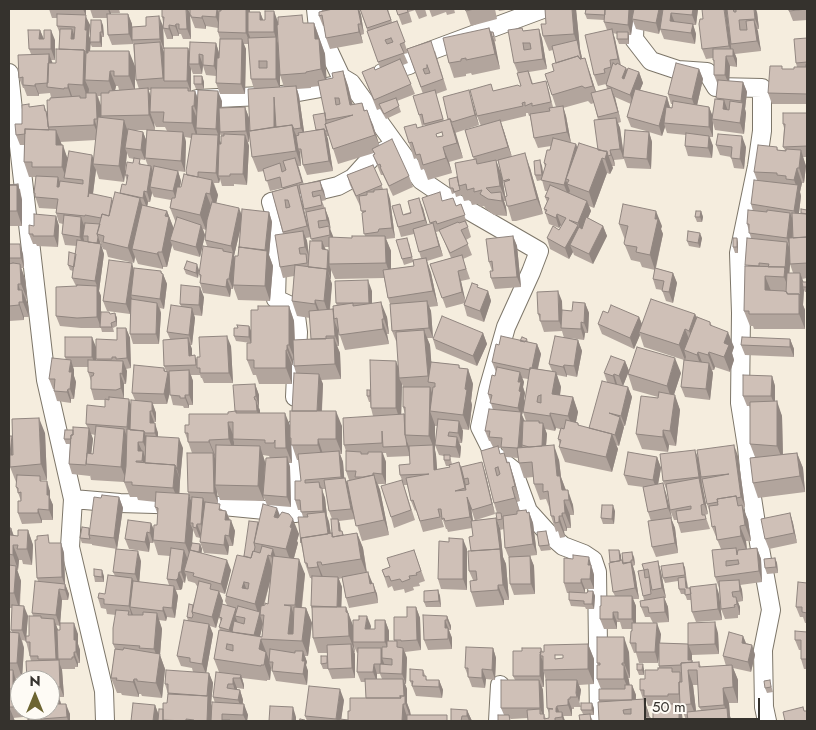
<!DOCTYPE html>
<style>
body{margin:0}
#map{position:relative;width:816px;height:730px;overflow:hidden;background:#f5edde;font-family:Jost,sans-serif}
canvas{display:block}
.frame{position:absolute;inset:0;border:10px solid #35322d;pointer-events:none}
.north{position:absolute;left:10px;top:670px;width:50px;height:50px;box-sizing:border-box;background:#fefbf5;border:1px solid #aeaba5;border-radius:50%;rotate:0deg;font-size:14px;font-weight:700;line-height:20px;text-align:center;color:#35322d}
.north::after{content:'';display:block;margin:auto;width:18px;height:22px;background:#6d6532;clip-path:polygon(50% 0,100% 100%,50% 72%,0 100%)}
.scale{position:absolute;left:644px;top:698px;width:116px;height:22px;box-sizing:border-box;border:2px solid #35322d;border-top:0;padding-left:6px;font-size:15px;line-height:18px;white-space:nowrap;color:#35322d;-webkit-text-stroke:4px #fefbf5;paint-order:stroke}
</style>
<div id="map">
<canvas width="816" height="730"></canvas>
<div class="frame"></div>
<div class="north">N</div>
<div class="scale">50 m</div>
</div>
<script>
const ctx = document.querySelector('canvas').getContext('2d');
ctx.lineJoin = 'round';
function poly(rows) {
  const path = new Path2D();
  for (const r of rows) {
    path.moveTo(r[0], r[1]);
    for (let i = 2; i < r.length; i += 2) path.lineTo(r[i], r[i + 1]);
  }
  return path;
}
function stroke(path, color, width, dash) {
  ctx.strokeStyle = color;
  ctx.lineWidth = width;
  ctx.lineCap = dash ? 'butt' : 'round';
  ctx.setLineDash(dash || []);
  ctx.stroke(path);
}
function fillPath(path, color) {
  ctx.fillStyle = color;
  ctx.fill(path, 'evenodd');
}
const minor = poly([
 [316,9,318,28,341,77,351,83,421,180,449,199,539,251,531,272,506,327,488,390,480,427,494,455,513,470,528,511,547,532,563,546,584,554,593,560,597,572,599,721],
 [635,9,634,39,651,61,678,70,707,72,716,87,762,88,762,131,757,166,739,253,741,313,740,403,747,447,751,491,759,543,771,610,763,650,764,707,767,721],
 [9,73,13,110,19,146,46,380,73,499,70,547,104,691,105,721],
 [382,73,409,65,411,58,543,9],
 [197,99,282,95,343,84],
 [295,397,298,332,295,308,276,299,278,225,271,202,338,186,353,178,372,157,395,145],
 [73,499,120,503,223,506,296,513,294,430],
 [498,721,500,685]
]);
stroke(minor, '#7d7669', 20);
stroke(minor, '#fff', 18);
fillPath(poly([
 [49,9,86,9,86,17,90,25,89,36,90,39,103,25,104,37,102,37,102,47,92,47,90,43,90,51,135,66,135,89,139,89,136,80,133,42,133,44,112,45,108,35,107,18,93,18,90,9,119,9,120,13,111,13,111,14,128,14,132,24,132,27,163,26,164,49,163,49,164,58,188,48,190,54,216,43,219,53,220,39,218,32,218,28,206,26,206,29,195,28,190,15,191,39,183,39,181,34,179,34,179,36,173,36,173,39,167,39,163,28,163,22,162,17,190,13,189,9,250,9,250,12,260,12,263,20,278,22,278,25,314,23,325,54,326,79,333,78,343,71,348,86,353,105,362,103,365,111,373,125,379,145,409,176,413,187,393,196,383,175,381,175,373,155,374,154,374,153,338,164,329,136,327,136,333,171,307,175,303,165,302,159,300,152,301,166,298,166,303,185,320,181,326,200,322,201,329,219,330,230,333,238,352,238,365,236,363,215,360,206,350,185,347,175,373,165,383,189,390,199,395,238,386,239,391,251,391,269,414,266,413,262,404,265,402,259,409,243,413,260,421,258,414,234,401,237,398,227,404,214,423,208,427,225,431,224,422,198,443,201,456,206,461,204,471,237,466,240,472,255,463,259,470,279,461,281,465,301,479,288,488,291,491,301,484,322,467,316,464,305,465,303,446,308,430,264,451,258,440,231,436,232,443,256,427,261,431,273,438,306,429,307,431,311,433,338,427,338,430,345,431,362,459,365,460,368,468,369,473,384,471,401,472,405,469,430,462,429,463,431,462,443,459,443,461,447,460,458,450,457,452,464,459,462,462,470,485,472,495,514,476,520,496,518,500,528,503,557,506,564,509,600,504,600,504,605,476,607,471,592,473,580,469,571,471,551,473,536,472,528,448,532,447,529,446,529,443,520,442,520,444,527,423,532,416,510,415,511,411,501,407,485,404,485,400,475,410,464,410,456,387,457,386,453,383,453,386,462,386,484,378,484,380,490,389,535,362,541,355,519,339,521,341,531,344,535,357,533,363,548,367,572,377,594,378,603,349,608,346,598,342,578,339,579,342,587,341,607,346,607,353,627,371,626,370,629,375,629,385,620,389,631,389,641,394,641,394,640,407,617,416,607,420,618,421,650,405,652,407,658,406,684,405,684,407,689,407,703,410,711,411,715,449,721,307,721,305,716,344,700,341,719,348,720,350,711,366,698,365,682,361,682,357,672,358,653,357,653,354,646,355,652,354,652,355,654,355,678,332,679,328,669,323,669,321,664,328,658,327,653,318,653,313,638,312,609,311,606,312,580,311,578,310,578,305,563,301,543,303,517,301,510,298,510,295,500,301,481,299,460,297,460,291,442,292,463,289,463,290,467,291,507,267,505,264,498,264,501,220,500,217,492,218,503,211,503,223,510,226,511,235,531,233,546,229,546,228,555,204,553,200,542,201,534,200,538,196,537,193,530,192,543,200,544,202,549,201,553,231,570,225,594,219,592,223,601,216,628,210,626,213,634,206,673,209,673,213,683,211,704,212,706,215,703,213,697,219,672,214,659,220,630,219,627,221,622,219,617,227,605,225,601,226,596,258,522,280,515,299,534,297,541,298,543,294,558,305,574,302,607,306,608,312,623,308,656,305,656,307,662,306,665,308,671,307,685,276,681,271,668,270,680,267,680,267,681,242,678,244,685,244,689,237,688,237,689,240,690,243,700,243,704,248,715,247,721,131,721,155,705,159,715,167,703,168,694,165,684,193,672,192,668,181,666,177,656,188,621,187,617,193,605,198,587,197,586,195,583,188,581,186,575,185,583,183,582,182,589,180,590,176,590,178,596,175,618,167,617,166,621,159,620,162,629,160,655,165,669,162,698,142,696,141,694,139,694,139,697,122,695,121,693,117,693,111,678,115,649,113,644,116,615,107,614,106,609,101,608,98,598,105,594,115,576,113,572,141,561,139,582,169,585,167,579,170,556,158,555,154,542,153,543,150,543,149,552,129,549,125,539,151,523,154,530,157,525,158,515,155,507,156,502,138,500,137,497,130,497,124,482,91,480,90,475,90,476,72,474,69,464,70,444,66,444,64,439,73,430,88,428,86,424,105,407,105,400,94,400,91,389,91,381,88,372,88,367,73,367,74,370,74,376,76,382,74,399,71,399,71,403,57,401,54,391,54,389,53,389,49,379,66,360,65,357,96,347,96,360,97,360,96,359,117,340,126,328,130,338,131,368,126,369,127,371,126,384,124,384,124,398,131,404,135,400,132,393,166,371,164,366,170,339,167,332,181,306,180,304,204,297,202,316,194,315,195,318,192,345,190,345,192,349,192,355,197,359,200,357,231,346,233,383,204,383,202,378,201,378,200,375,191,375,193,381,193,405,189,405,189,408,184,408,183,406,173,405,170,393,167,404,153,404,156,413,156,422,154,422,154,423,158,433,158,437,183,448,179,493,192,503,188,492,192,453,185,433,189,425,228,414,235,411,255,384,259,395,259,407,258,407,260,413,290,425,296,373,294,366,294,360,293,360,293,365,292,365,292,384,259,384,256,375,253,375,247,360,258,310,289,306,294,321,295,340,311,339,310,318,297,316,292,301,294,276,283,278,280,267,283,234,272,192,283,189,283,188,270,191,264,171,258,172,252,157,249,134,249,142,248,142,249,146,247,185,234,184,234,186,222,186,220,179,219,183,214,183,218,195,216,203,242,215,269,212,272,222,269,255,273,266,270,301,238,300,233,286,233,289,231,289,230,297,203,293,200,283,200,278,199,274,207,246,205,240,206,230,203,229,205,235,200,257,174,250,172,245,167,267,163,267,163,269,138,264,135,257,134,263,108,257,106,250,103,249,100,242,100,244,104,254,99,291,101,296,101,312,110,314,115,313,117,318,117,326,113,328,114,332,102,332,101,328,81,328,60,326,56,316,76,286,72,278,73,271,70,270,68,265,76,254,77,246,65,245,62,234,63,224,59,223,56,213,56,209,39,208,34,193,36,177,29,177,24,162,24,145,20,145,16,135,30,107,44,105,48,115,51,97,50,93,39,94,39,96,27,96,24,88,23,88,19,78,31,54,29,49,40,30,44,39,55,40,55,60,51,60,52,63,56,63,59,49,60,34,57,26,57,18,52,18],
 [243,44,249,44,251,79,254,89,249,118,245,107,222,108,222,101,198,98,195,91,191,91,191,69,193,74,202,74,203,66,206,75,216,76,216,83,220,94,245,94,246,49],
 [280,72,280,75,284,87,280,87],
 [116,86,118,86,119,90,115,90],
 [319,86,325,113,316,130,304,132,299,96,297,89,311,88,311,87],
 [148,90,151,90,151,97],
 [98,96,101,96,101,106],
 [154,123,156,127,165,127,167,131,155,130],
 [134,130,147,130,146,140,143,132],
 [220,134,221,136,221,144,219,140,220,140],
 [185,137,191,138,187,175,181,187,180,187,181,181,178,171,185,172,186,142],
 [96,140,94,159,67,157,60,142],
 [127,153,129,158,134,159,133,163,125,171],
 [145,154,145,158,148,166,141,165,139,159,145,160],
 [96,170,99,179,124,182,125,175,127,181,126,185,120,193,113,200,93,194],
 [152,193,154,197,171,200,170,208,176,223,174,229,167,211,147,206,148,202,150,202],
 [300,194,301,194,309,228],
 [240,230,238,256,235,258,234,256],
 [311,237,312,241,309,256,307,241,306,238],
 [325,247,329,247,329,252,328,250,326,250],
 [331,270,335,279,384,278,388,298,390,304,392,331,396,341,397,341,399,367,370,390,367,396,369,402,370,402,371,408,373,416,344,445,346,451,346,471,349,480,348,484,345,478,344,478,343,462,340,454,342,454,342,426,322,411,323,384,321,380,341,379,340,353,337,346,339,346,338,330,345,350,389,344,387,334,389,334,387,317,372,303,372,291,336,303,337,306,333,309,330,310,332,284,330,279,331,279],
 [402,384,403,387,403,407,405,414,401,414],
 [435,425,435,426,437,426,435,445,439,455,444,456,444,460,446,466,449,466,450,467,437,470,436,455,435,450],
 [91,434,95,435,93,454,91,454,93,439],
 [263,455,269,456,270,458,265,476,265,462],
 [322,489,326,489,329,511,332,519,332,533,331,534,329,522,327,516,325,498],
 [471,508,475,521,473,521],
 [270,582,268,604,264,606],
 [263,625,262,637,260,636],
 [377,674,380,674,382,679,377,679],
 [321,9,359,9,361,15,364,34,361,35,363,43,330,49,326,38,324,26,323,26,319,16,322,11],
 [360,9,388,9,392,22,397,21,408,53,404,54,408,63,403,65,415,94,397,101,401,112,386,119,380,109,377,110,362,72,375,70,380,68],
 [396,9,425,9,427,16,419,19,415,10,409,12,412,22,402,25],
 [429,9,456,9,454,9,455,13,447,15,446,12,432,17],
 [465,9,495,9,497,19,471,26],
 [498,9,512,9,499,11],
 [545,9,576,9,580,49,582,58,590,73,596,92,607,89,606,84,598,86,594,75,607,30,604,22,604,20,587,19,585,14,586,9,633,9,634,10,634,9,698,9,696,25,693,25,696,34,695,44,664,39,660,29,659,34,636,29,633,21,631,35,629,35,629,44,619,44,617,39,617,34,613,33,615,39,621,65,626,68,627,70,639,72,643,83,640,90,667,97,670,107,672,108,673,104,671,104,668,94,699,69,703,79,697,105,709,107,712,115,717,99,718,85,714,75,714,63,713,58,706,59,702,49,729,26,727,9,757,12,759,29,757,29,761,51,735,54,737,59,737,67,730,66,729,81,743,82,747,92,745,109,746,113,744,134,715,130,713,123,713,137,710,137,713,146,712,158,688,156,685,146,686,135,667,133,665,127,662,136,649,132,652,142,651,169,627,168,624,159,614,160,615,166,612,166,613,168,610,174,607,173,594,208,589,206,591,211,588,218,603,226,607,236,593,264,574,255,573,252,569,259,550,249,547,238,559,230,562,225,561,225,559,228,549,224,544,209,547,202,545,197,548,191,545,191,542,180,537,181,535,175,542,166,543,174,545,167,544,163,550,150,551,146,538,148,534,138,530,116,529,116,528,113,526,113,526,116,501,122,512,157,530,168,543,214,516,221,512,221,506,201,504,201,506,207,507,216,494,215,486,209,484,206,480,207,479,204,472,205,470,200,464,201,462,195,456,197,455,193,452,194,450,188,457,177,474,160,465,130,481,126,477,116,493,91,521,86,518,73,514,63,522,28,523,31,539,29,542,39,547,69,529,72,533,84,546,81,549,91,553,107,556,107,552,95,554,71,556,63,553,50,549,51,543,36,546,24],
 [615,97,631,104,627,117,631,127,646,131,624,155,620,128,618,123,621,122],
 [588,101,591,104,594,103,598,120,598,150,577,148,576,144,570,143,571,143,566,116,563,108],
 [496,161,498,161,507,196,505,197,502,176],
 [807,9,807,20,793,21,789,11],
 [489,28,491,32,493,32,495,37,496,41,494,42,500,69,472,75,471,73,466,74,466,76,454,78,449,63],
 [807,38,807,104,772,104,768,93,783,69,794,69,797,67,796,63],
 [407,49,435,51,447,90,436,94,444,121,448,119,472,101,479,125,455,133,463,158,449,162,452,173,428,180,424,169,421,170,417,158,414,159,409,143,418,128,425,126,425,125,422,126,419,115,423,94],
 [442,132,443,136,437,137,436,134],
 [202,76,204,82,204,89,196,89,194,84],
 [807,113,807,157,803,157,806,166,804,183,802,183,800,192,801,196,799,213,801,213,807,210,807,278,802,279,803,282,807,282,807,292,805,292,804,290,803,305,805,310,805,329,754,329,753,326,750,326,744,311,751,238,747,224,753,211,751,204,757,180,754,172,777,147,778,150,785,150,783,147,784,128,783,124],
 [790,264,793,273,789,273],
 [716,145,746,147,744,169,734,168,731,157,720,155],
 [9,185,20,189,22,200,22,226,9,226],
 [701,211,703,217,702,222,697,222,695,217],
 [56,216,59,226,58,247,37,246,36,244,33,244,29,234,34,226],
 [619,224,662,226,661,229,663,234,656,268,673,273,677,283,673,303,666,301,662,290,656,289,653,279,655,270,642,267,640,262,631,260,624,243,625,240],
 [513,236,517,246,521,287,495,289,491,278,492,271,489,262],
 [702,238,700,248,689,246,687,241],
 [737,238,738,243,738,253,735,253,733,247],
 [9,244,23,254,24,268,21,268,25,279,27,299,26,299,28,305,29,317,24,317,24,320,9,321],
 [184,269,199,270,198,278,186,274],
 [134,270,163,274,167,284,164,309,160,308,161,313,159,344,133,344,130,334,130,314,107,311,103,301],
 [562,301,562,311,572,311,585,303,589,313,588,333,585,333,584,340,569,338,578,340,582,351,577,377,567,375,567,377,557,375,561,387,560,395,573,397,578,412,576,422,578,423,579,426,589,428,607,382,604,373,625,361,629,371,681,373,674,394,680,410,676,446,669,445,668,452,642,449,636,434,658,397,633,390,628,374,628,373,623,386,628,387,632,397,625,426,623,426,624,427,619,446,616,445,618,449,612,472,565,462,559,447,560,445,558,439,560,429,556,428,555,431,545,429,547,434,546,445,559,460,561,477,566,490,573,505,574,515,570,515,571,528,567,528,567,531,564,531,565,537,560,538,558,531,556,532,551,516,549,507,546,499,540,500,534,484,533,477,524,478,519,463,518,458,506,457,508,463,509,462,514,478,520,501,517,502,520,511,526,510,527,513,529,512,533,523,537,555,528,556,530,556,534,566,535,594,514,595,510,584,510,558,509,558,505,548,504,529,500,530,497,520,497,513,494,503,493,447,490,441,489,441,485,431,493,410,488,394,496,372,492,362,499,345,527,339,528,342,537,344,541,354,538,369,552,371,549,364,564,338,562,331,544,332,538,314],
 [522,378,528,379,525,401,524,399,525,393,523,387,524,382],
 [523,412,526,421,525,421,522,415],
 [498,448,502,448,504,453,500,454],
 [695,314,697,317,710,322,712,326,734,347,732,353,734,360,730,372,715,367,714,370,712,370,713,373,710,400,685,397,681,387,684,360,644,347,640,335,634,349,602,334,598,324,639,317,642,324],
 [249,326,251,331,251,343,236,341,234,336,238,328],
 [483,333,487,344,477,366,436,349,433,339],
 [790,339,794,349,794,357,745,355,741,345],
 [772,376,775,386,775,401,782,416,783,454,797,453,803,468,805,492,758,498,753,483,755,457,750,444,750,406,747,406,743,396],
 [45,433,47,480,41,480,50,491,50,498,53,505,53,520,42,520,42,523,22,524,18,513,21,501,16,487,17,482,16,482,10,467,10,459,9,458,9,436,13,439],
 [738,456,745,507,743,508,748,520,751,541,746,541,747,549,757,548,761,559,762,582,740,585,742,590,743,601,738,602,740,607,740,615,738,615,738,618,725,619,721,609,719,588,715,577,721,549,712,527,710,513,707,504,701,478,708,514,705,515,710,529,681,533,677,520,674,520,670,510,667,491,663,481,698,457],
 [657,457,661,468,658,484,666,493,672,518,671,518,675,528,678,553,656,557,652,547,651,521,648,512,643,487,628,485,624,475],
 [402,480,415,520,394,528,391,517],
 [119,497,123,508,117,549,92,545,92,544,82,543,80,538],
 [615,511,614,524,603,524,601,518],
 [790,513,793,523,797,543,769,549,765,539],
 [9,528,11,528,14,536,18,536,28,530,33,545,32,565,23,564,22,560,19,560,18,570,17,570,21,581,20,606,28,616,26,636,29,636,33,616,32,613,38,581,37,578,51,543,61,543,64,553,65,584,69,594,68,600,62,600,60,623,78,634,78,644,80,650,80,663,78,663,78,667,75,667,75,669,62,669,64,697,59,697,61,704,70,714,70,721,28,721,28,720,50,710,50,680,31,661,26,641,22,640,24,648,22,678,16,678,16,696,19,696,20,698,20,710,23,710,23,717,13,718,9,721,9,627,11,632,12,632,11,630,12,608,9,608],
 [56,625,60,626,60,630,58,630],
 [546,531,551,550,541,551,539,546],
 [467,549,467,590,441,589,438,579],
 [414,550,425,581,419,583,420,586,413,587,414,590,405,593,404,589,394,591,392,586,388,588,382,570,390,567],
 [621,555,621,561,634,557,635,565,633,566,635,573,639,599,633,599,636,606,636,623,661,634,660,643,688,644,718,633,719,654,692,655,692,654,692,660,693,662,699,662,701,667,726,666,723,656,743,636,746,643,752,645,755,655,751,672,733,668,738,680,738,703,729,703,730,716,686,720,680,704,679,704,682,714,653,706,648,706,646,700,644,700,649,714,599,721,599,700,601,689,597,679,598,665,597,663,629,652,630,678,628,678,630,685,632,685,636,695,636,699,643,699,640,690,645,679,658,670,659,668,659,656,658,663,639,663,636,653,634,653,630,643,632,629,622,629,620,622,617,622,617,629,604,629,600,619,615,596,613,592,610,562],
 [693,685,698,685,699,707,701,710,696,711],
 [775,558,777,563,778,573,767,574,765,568],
 [658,561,661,572,666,598,664,598,668,607,669,622,653,623,650,617,645,617,641,607,644,600,643,596,644,570],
 [683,563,685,568,688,588,719,594,722,620,696,622,692,612,691,600,687,600,685,594,681,594,679,589,678,581,665,583,663,578],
 [592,568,594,575,594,589,585,589,585,593,593,591,595,596,594,609,586,609,585,607,571,606,569,600,569,593,567,593,564,583],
 [94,576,104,576,104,582,95,582],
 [807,583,807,623,805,623,803,617,800,617,796,607],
 [438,590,440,596,441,607,426,607,424,602],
 [447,616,451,626,451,630,449,630,452,638,452,649,428,650,424,640],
 [807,632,807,669,804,669,801,659,801,650,799,650,795,640],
 [588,644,594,659,594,684,579,685,581,690,579,703,581,707,574,707,574,709,572,709,572,716,563,716,565,721,528,721,528,718,511,719,504,715,501,708,515,680,513,676,522,651,541,648,543,652],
 [555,655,563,655,563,658,555,659],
 [544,673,546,681,547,708,549,713,549,718,546,719,544,714,543,690,542,687,544,687],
 [493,648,496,658,495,680,486,679,485,688,472,687,465,668],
 [644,669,644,675,639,675,637,670],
 [423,670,427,680,439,680,443,690,442,698,416,696,410,681],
 [771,685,773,692,767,693,765,688],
 [594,708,594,715,590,715,593,721,580,721,583,714,581,710],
 [467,710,472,721,451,721]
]), '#b2a59d');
fillPath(poly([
 [83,9,86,9,86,17,90,25,89,36,91,41,89,62,86,52,85,30,86,16],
 [108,9,109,9,111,13,111,18],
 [186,9,188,9,190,13,191,39,187,29],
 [217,9,221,18,220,28,216,17],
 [246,9,250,9,250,32,248,32,250,37,250,44,246,33],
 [358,9,359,9,361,15,364,34,361,24],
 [572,9,576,9,580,49,585,71,582,60,574,34],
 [629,9,633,9,634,10,632,19,633,21,631,35,628,25],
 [659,9,662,9,664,13,659,34,656,23],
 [693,9,698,9,696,25,692,15],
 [724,9,727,9,732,56,729,46],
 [754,9,756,9,757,12,759,29,755,19],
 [274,11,278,22,277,41,280,47,280,89,276,79,276,39,274,32],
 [260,12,264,22,260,20],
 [671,13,675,23,670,21],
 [128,14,132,24,133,40,132,40,133,44,129,34],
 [159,16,163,26,164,49,160,39],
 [202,16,206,26,206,29,202,18],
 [101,20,103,25,104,37,102,32],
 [754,20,758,31,761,51,757,41],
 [314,23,325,54,327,85,321,69,315,39],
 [176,24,179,34,179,36,175,26],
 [358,24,361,35,363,43,359,32],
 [693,24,696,34,695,44,691,33],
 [169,25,173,36,173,39,169,29],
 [489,28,495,43,500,69,495,54],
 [72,29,76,40,71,39],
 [539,29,542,39,547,69,543,59],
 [612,29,615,39,621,69,618,59],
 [40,30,44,40,39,39],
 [51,30,55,40,55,60,51,49],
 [100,32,102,37,102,47,100,42],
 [628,32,629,37,629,44,628,39],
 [242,39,246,49,245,94,241,84],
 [160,42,164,52,166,81,164,81,163,78],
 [216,43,219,53,218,76,214,66],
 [188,48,191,58,189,64,191,69,191,92,187,81],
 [733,49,737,59,737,67,733,56],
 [84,50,90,65,85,80,89,89,88,100,83,85],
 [129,51,135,66,135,91,129,76],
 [49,54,53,64,49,83],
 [199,54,203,65,202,74,199,64],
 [726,56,730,66,729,85,725,75],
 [585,58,590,73,599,101,593,86],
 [626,68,630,78,626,88,622,78],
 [699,69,703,79,696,110,692,99],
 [110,71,116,86,114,96,109,81],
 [343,71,348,86,356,120,350,105],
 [639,72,643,83,634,105,630,95],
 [202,76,204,82,204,89,202,84],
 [743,82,747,92,745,109,746,113,744,134,740,123,742,105,741,101],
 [35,84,39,94,39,96,35,86],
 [68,84,73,99,73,103,68,88],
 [296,86,299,96,305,138,301,128],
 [148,88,153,103,150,112,154,123,155,130,149,115],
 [611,88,615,98,621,122,618,112],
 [469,90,472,101,479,125,475,115],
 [195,91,200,106,200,121,194,106],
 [218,91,222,101,220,132,220,140,216,129],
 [96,93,102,108,101,116,102,135,97,119],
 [274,97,278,141,274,130],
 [667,97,670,108,664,123,665,127,662,136,659,126],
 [724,100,728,111,723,109],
 [192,106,198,121,196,128,197,132,197,138,192,123],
 [563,106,566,116,571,143,567,132],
 [245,107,249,118,249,142,246,131],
 [709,107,713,117,712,119,713,123,713,137,709,127],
 [367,110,373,125,381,150,375,135],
 [616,118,620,128,624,159,620,149],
 [94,119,100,135,100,140,94,125],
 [450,119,456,134,463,158,457,143],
 [124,120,129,135,125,148,127,153,124,182,119,166],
 [500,120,504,131,512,157,508,147],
 [292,125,298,140,298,149,300,152,301,166,296,151],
 [324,129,328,139,333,171,329,161],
 [56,130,62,145,56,145],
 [143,132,147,142,145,160,141,150],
 [183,132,186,142,185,172,181,161],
 [649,132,652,142,651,169,647,159],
 [218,135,222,146,218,176,220,179,219,183,216,173],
 [245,135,249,146,247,185,243,174],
 [709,136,713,146,712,158,708,148],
 [742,136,746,147,744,169,740,159],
 [576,144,580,155,569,180,566,179],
 [63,145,68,160,66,178,62,167],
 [443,147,449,162,452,173,446,158],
 [610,150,614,160,615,166,611,155],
 [801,150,806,166,804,183,799,168],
 [607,152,613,168,610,174,605,159],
 [525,153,530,168,543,214,537,199],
 [92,155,96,164,93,164,96,170,91,208,88,197],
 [295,158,299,168,306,192,302,182],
 [602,158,607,173,594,208,589,192],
 [496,160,502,176,506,201,500,186],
 [540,160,542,166,544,180,542,175],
 [151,166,155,177,150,187,152,193,150,202,147,192],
 [797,168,802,183,800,192,801,196,798,221,794,211,797,188,794,180],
 [178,171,181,181,177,202,173,191],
 [58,177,62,188,57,187],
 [212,180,218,195,215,209,210,194],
 [566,180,570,191,568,195,564,185],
 [320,181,324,191,326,200,322,190],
 [18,184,22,200,22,226,17,211,17,185],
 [297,185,300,195,311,237,307,226],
 [387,189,390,199,395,238,392,228],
 [144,191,148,202,147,208,143,198],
 [501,192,506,207,507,216,502,201],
 [206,193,212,208,206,230,200,215],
 [140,198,145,213,132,249,135,257,134,263,128,248],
 [419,198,423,208,429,230,425,220],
 [587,201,591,211,581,233,578,223],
 [239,208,243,218,234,256,231,246],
 [325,208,329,219,331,230,327,220],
 [167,211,175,232,170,240,172,245,167,267,162,252],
 [656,211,662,226,661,229,663,234,655,270,650,255],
 [701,211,703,217,702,222,700,217],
 [269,212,272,222,269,255,273,266,270,301,265,286,265,251],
 [790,213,794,223,791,249,787,238],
 [557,214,561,225,559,228,556,218],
 [56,216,59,226,58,247,54,236],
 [81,217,85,228,83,236,84,240,83,247,80,237],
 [433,223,436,233,443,256,439,246],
 [201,225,205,235,200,257,196,247],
 [578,225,582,235,570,245,573,252,569,259,565,248],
 [329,226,333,236,334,246,330,235],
 [603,226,607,236,593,264,589,254],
 [303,231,307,241,309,257,305,247],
 [700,233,702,238,700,248,698,243],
 [385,236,391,251,391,278,386,263],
 [513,236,517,246,521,287,517,277],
 [98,237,100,242,99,248,97,243],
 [737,238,738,243,738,253,737,247],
 [322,241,326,251,322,249],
 [787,242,791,252,789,278,790,292,784,277],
 [20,244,23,254,24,268,21,258],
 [101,244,104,254,99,291,95,281],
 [328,250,332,260,329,264,331,270,331,279,327,269],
 [158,252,163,267,163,269,157,254],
 [233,253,237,263,233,285,233,289,229,279],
 [426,258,431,273,438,306,433,291],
 [132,263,135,274,131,295,132,299,130,314,126,304],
 [20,264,25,279,27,299,21,284],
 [197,264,199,270,198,278,196,273],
 [327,269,332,284,329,316,324,301],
 [161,271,163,277,163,274,167,284,164,309,160,299],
 [458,271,461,281,466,303,462,292],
 [673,273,677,283,673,303,669,292],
 [800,273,804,283,803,287,804,290,803,305,805,310,805,329,799,314],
 [765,276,771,291,765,290],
 [227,279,231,289,230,297,226,287],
 [368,280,372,291,372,313,369,303],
 [18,284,23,299,22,290,28,305,29,317,18,290],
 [97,286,101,296,101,328,97,317],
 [200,287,204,297,202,316,199,305],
 [488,291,491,301,484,322,480,311],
 [558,291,562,301,563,328,562,328,559,321],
 [315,300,321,315,320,319,315,304],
 [427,301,431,311,433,338,429,328],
 [19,302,24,317,24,320,19,305],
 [381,302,387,317,389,334,384,319],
 [157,303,161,313,159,344,156,334],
 [585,303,589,313,588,333,584,323],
 [289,306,294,321,295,360,289,345],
 [192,308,195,318,192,345,189,335],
 [115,313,117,318,117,326,116,321],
 [695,314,701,329,695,346,689,331],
 [639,317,643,327,639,332,640,335,634,349,630,338],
 [382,319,387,334,389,344,383,329],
 [334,320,338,330,339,346,335,336],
 [581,322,585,333,584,340,581,329],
 [249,326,251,331,251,343,249,337],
 [126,328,130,338,131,368,127,358],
 [685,329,691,344,684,350,686,357,685,360,679,345],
 [424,330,430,345,433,383,430,383,428,376],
 [728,332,734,347,732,353,734,360,730,372,724,357,724,343],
 [483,333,487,344,477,366,473,356],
 [227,336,231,346,233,383,229,373],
 [92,337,96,347,96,367,92,357],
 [188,338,192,349,192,366,189,356],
 [334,338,340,353,341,379,335,364],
 [790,339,794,349,794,357,790,347],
 [578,340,582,351,577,377,574,366],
 [537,344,541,354,535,380,531,370],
 [287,345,293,360,293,365,287,350],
 [286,350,292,365,292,384,286,368],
 [698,352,704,367,702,370,697,355],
 [709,352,715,367,714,370,708,355],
 [675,358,681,373,672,401,667,386],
 [71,360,74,370,74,376,76,382,74,399,70,389,69,372],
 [123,361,127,371,126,384,122,374],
 [396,361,402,376,399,378,402,384,401,424,396,408],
 [625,361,629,371,623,386,619,376],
 [709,363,713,373,710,400,706,389],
 [564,365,567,375,567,377,563,367],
 [164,368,167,376,168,372,172,382,167,404,164,394],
 [468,369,473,384,471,401,472,405,469,430,463,415,465,389],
 [189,370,193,381,193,405,189,395],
 [520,372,524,382,523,387,525,393,524,399,525,402,522,415,525,423,522,445,523,449,518,448,521,417,518,408,519,391,518,382],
 [556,372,561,387,558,409,552,394],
 [120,373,124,384,124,398,121,388],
 [319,374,323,384,321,424,317,413],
 [614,374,617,384,616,387,613,376],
 [772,376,775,386,775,406,771,396],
 [255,384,259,395,259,407,256,396],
 [430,387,435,402,430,411,435,425,435,450,436,455,438,481,434,470,433,446,429,436],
 [628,387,632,397,625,426,621,416],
 [68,389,71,399,71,403,67,392],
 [185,395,189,405,189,408,185,398],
 [675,395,680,410,676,446,670,431],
 [254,397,260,410,260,421,257,411],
 [573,397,578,412,574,431,568,416],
 [129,399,132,409,130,437,127,427],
 [777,401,782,416,783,461,777,446],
 [152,402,156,413,156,422,152,411],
 [150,411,154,422,154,433,150,423],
 [336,411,342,426,342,454,336,439],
 [285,413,291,428,290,438,291,442,292,463,286,448],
 [550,413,556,428,555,431,550,416],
 [620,417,624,427,619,446,615,435],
 [39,418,45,433,47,480,41,464],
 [459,421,463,431,462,443,458,433],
 [539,421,543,430,543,423,547,434,545,459,541,449],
 [228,422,234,437,233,439,234,442,234,454,229,439],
 [155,423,158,433,158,444,155,433],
 [89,428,93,439,90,465,86,464],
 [124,429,130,444,127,482,121,467],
 [663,430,669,445,668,452,663,437],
 [144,431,149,446,149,457,143,442],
 [612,434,618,449,612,472,606,457],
 [12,436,13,441,12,459,10,454],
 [457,437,461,447,460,458,456,447],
 [179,438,183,448,180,480,177,469],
 [318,439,323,454,323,460,318,445],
 [406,439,410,449,410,456,407,446],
 [209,440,215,455,215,457,209,442],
 [138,442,143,453,143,451,148,466,145,467,138,451],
 [554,445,559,460,561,477,566,491,565,500,557,476],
 [734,445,738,456,745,507,741,497],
 [260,446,265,462,264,495,263,495,264,501,258,486],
 [695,450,699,460,702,485,708,514,704,504,699,477],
 [339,451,343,462,345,487,341,477],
 [382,452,386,462,386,484,382,474],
 [213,453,217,463,215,485,217,492,218,503,214,493],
 [797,453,803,468,805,492,800,476],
 [287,457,290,467,291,507,287,497],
 [657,457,661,468,657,490,653,480],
 [459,462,463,473,469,499,465,488],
 [482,462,485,472,495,514,492,504],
 [509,462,514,478,520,501,515,486],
 [175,465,180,480,179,503,173,488],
 [373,473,380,490,389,535,384,520],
 [345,478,349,488,355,519,351,509],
 [47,481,50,491,50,498,53,505,53,520,49,510,47,495],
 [319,482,325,498,327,516,329,522,333,549,329,539,326,519,323,511],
 [663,483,666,493,672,518,668,508],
 [512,487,517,502,520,513,515,498],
 [568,490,573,505,574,515,569,500],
 [189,494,194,509,190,523,193,530,191,558,185,543],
 [119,497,123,508,117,549,114,538],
 [467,497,471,507,474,528,470,517],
 [203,498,207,509,204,534,201,524],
 [564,500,570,515,571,528,565,513],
 [613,505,615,511,614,524,612,519],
 [742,505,748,520,751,541,745,525],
 [277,508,283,523,274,517],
 [38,509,42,520,42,523,38,513],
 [226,511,230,521,225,520],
 [529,512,533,523,537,555,533,544],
 [562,513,567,528,567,531,562,516],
 [790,513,793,523,797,543,794,533],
 [559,516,564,531,565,537,559,522],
 [496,518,500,528,503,557,506,564,509,600,503,585],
 [671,518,675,528,678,553,675,543],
 [293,519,299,534,297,541,298,543,292,565,286,549,290,527],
 [338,519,340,524,341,537,339,531],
 [231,520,235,531,233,546,229,536],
 [151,523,155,533,153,540,153,543,150,533],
 [197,524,201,534,200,538,196,528],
 [740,526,746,541,747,552,741,536],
 [11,528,16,543,10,535],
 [28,530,33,545,32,565,27,549],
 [147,532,150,543,149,552,145,542],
 [357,533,363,548,367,575,361,559],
 [225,535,229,546,228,555,224,545],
 [463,539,467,549,467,590,463,579],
 [61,543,64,553,65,584,69,594,68,600,65,590,65,586,62,577],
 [200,544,202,549,201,558,199,553],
 [13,545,19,560,18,570,13,555],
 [757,548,761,559,762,582,759,571],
 [273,549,278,564,277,571,271,556],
 [184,550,188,560,184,571,186,575,185,583,181,572],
 [619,550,621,555,622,569,620,564],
 [138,551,141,561,139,585,135,574],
 [632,552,634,557,635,565,633,560],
 [268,555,273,570,261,615,260,615,263,624,257,648,253,638,259,616,255,604],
 [530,556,534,566,535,594,531,584],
 [589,557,594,575,594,589,590,579,588,565],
 [775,558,777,563,778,573,776,567],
 [299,559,305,574,300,620,295,605],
 [227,560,231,570,225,594,221,584],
 [631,560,635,573,639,599,635,588],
 [658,561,661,572,666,598,662,588],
 [317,562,323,577,323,582,318,567],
 [683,563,685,568,686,580,685,575],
 [16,566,21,581,19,608,14,593],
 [102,570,104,576,104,582,102,577],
 [179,572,183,582,182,589,180,590,176,580],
 [368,572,372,582,374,594,370,584],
 [338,577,342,587,341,618,337,608],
 [685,577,687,583,688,593,686,588],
 [132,578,136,588,130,607,133,615,132,617,129,606],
 [581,579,585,589,585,593,581,583],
 [739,580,742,590,743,601,740,591],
 [244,582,249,597,248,603,242,588],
 [373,583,377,594,378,603,375,592],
 [716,584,719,594,722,620,718,609],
 [498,585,504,600,504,605,498,590],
 [174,586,178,596,175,618,172,608],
 [59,589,62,600,60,626,56,615],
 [438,590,440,596,441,607,439,601],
 [219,591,223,601,216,628,212,617],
 [593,591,595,596,594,609,592,604],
 [632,596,636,606,636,629,632,619],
 [664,597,668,607,669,622,665,612],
 [736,597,740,607,740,615,737,604],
 [24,606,28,616,26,641,22,630],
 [291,606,296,621,291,641,288,634],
 [163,607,167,617,166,621,163,611],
 [346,607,354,628,353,642,354,646,355,652,349,636],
 [416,607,420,618,421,650,417,640],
 [236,608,239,617,235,616,238,623,233,640,229,630],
 [306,608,312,623,308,656,302,641],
 [613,612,617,622,617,629,613,619],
 [157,613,162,629,160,655,165,669,162,698,156,683,159,662,154,649],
 [367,616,371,626,369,639,365,629],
 [447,616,451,626,451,630,447,620],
 [54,619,58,630,58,659,62,670,64,697,60,687,59,667,56,659],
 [385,620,389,631,389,652,385,642],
 [445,620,452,638,452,649,445,628],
 [715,622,718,633,719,654,715,644],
 [74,623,78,634,78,644,80,650,80,663,76,652,74,640],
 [657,623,661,634,658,663,655,652],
 [209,624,213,634,206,674,202,664],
 [19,633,24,648,22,678,17,663],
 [743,636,747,646,742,643],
 [624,637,629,652,630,678,624,663],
 [261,639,270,662,269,662,271,668,270,680,259,649],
 [351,644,355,654,355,678,352,668],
 [588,644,594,659,594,684,588,669],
 [688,644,692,654,692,664,688,660],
 [752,645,755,655,751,672,748,662],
 [381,648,385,658,382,658,385,666,385,674,381,664],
 [403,648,407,658,406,684,402,674],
 [493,648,496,658,495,680,492,670],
 [303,651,307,662,306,665,308,671,307,685,303,674,302,661],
 [74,652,78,663,78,667,74,657],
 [540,654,544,664,543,670,544,673,544,687,540,676],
 [622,663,624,668,624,665,629,680,630,694,624,679],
 [374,664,377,674,377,682,373,672],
 [643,664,644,669,644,675,642,670],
 [732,665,738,680,738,703,733,687],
 [482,669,486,679,485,688,482,678],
 [13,670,16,681,16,698,13,688],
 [688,670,693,685,697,719,691,704],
 [209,673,213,683,211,704,214,711,213,721,207,721,207,696],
 [241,675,244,685,244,689,240,678],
 [233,678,237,688,236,695,233,684],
 [134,679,139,694,139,697,133,682],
 [403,679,407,689,407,703,410,711,411,720,404,700],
 [439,680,443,690,442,698,439,687],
 [539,680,543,690,544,718,540,708],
 [577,680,581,690,579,703,581,707,576,693],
 [632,685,636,695,635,710,632,700],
 [11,688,14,698,11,696],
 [723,688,729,703,730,716,732,721,728,721,727,712,724,705],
 [340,689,344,700,341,721,337,721,336,719],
 [240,690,243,700,242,710,238,700],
 [58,693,61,704,62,714,58,704],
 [568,699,572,709,572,716,568,705],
 [644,699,649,714,650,721,645,717],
 [592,703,594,708,594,715,592,710],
 [66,704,70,714,70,721,68,721,67,717],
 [244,704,248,715,247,721,246,721,243,715],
 [403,704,408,720,408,721,402,721],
 [679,704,682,714,683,721,679,721],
 [155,705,159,716,158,721,153,721],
 [557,706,561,716,556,712,556,708],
 [293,707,296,717,296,721,292,721],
 [10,709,15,721,9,721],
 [21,710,23,710,23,717],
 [467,710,472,721,469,721,467,716],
 [562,712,565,721,563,721,562,717]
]), '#918680');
const building = poly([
 [162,9,186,9,187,29,179,29,179,24,176,24,175,26,169,25,169,29,163,28,164,17,162,17,162,9],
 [190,9,217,9,216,17,202,16,202,18,191,17,191,15,190,15,190,9],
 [221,9,246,9,246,33,218,32,219,11,221,11,221,9],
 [333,9,358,9,361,24,358,24,359,32,326,38,322,15,319,16,319,12,333,9],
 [360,9,387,9,391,20,367,28,360,9],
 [396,9,407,9,408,12,398,15,396,9],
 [465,9,474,9,466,11,465,9],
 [545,9,572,9,574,34,543,36,541,24,546,24,545,9],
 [586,9,605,9,605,15,585,14,586,9],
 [605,9,629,9,628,25,604,22,605,9],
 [634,9,659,9,656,23,632,19,634,9],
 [663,9,693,9,692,15,671,13,670,21,693,24,691,33,660,29,663,9],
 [702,9,724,9,729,46,702,49,699,24,700,19,703,19,702,9],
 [727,9,733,9,734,12,736,12,736,9,754,9,755,19,739,20,740,30,747,30,746,21,754,20,757,41,731,44,727,9],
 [789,9,807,9,789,11,789,9],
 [265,11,274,11,274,32,248,32,248,12,260,12,260,20,265,20,265,11],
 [57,14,86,15,85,30,87,30,86,52,85,52,84,50,59,49,60,29,72,29,71,39,74,39,75,27,57,26,57,14],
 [107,14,128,14,129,34,108,35,107,14],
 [302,15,303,23,314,23,315,39,319,39,321,69,306,72,306,73,280,75,277,25,278,25,278,17,302,15],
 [159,16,160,39,132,40,132,27,146,26,146,17,159,16],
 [91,20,101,20,102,32,100,32,100,42,90,42,91,20],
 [397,21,405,42,400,44,404,53,378,62,367,31,397,21],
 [391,38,393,42,387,44,385,40,391,38],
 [489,28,495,54,466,60,466,58,461,59,461,61,449,63,443,38,489,28],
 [522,28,523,31,539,29,543,59,514,63,508,30,522,28],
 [523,43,530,43,531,49,524,50,523,43],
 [612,29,618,59,610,60,611,67,604,69,605,73,594,75,585,35,612,29],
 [28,30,40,30,39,39,44,39,44,30,51,30,51,49,29,49,28,30],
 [491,32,493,32,494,36,492,37,491,32],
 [617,32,628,32,628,39,617,39,617,32],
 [276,37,276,79,251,79,248,38,276,37],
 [259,61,267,61,267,68,259,68,259,61],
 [807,38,807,62,796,63,794,39,807,38],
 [220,39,242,39,241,84,216,83,217,58,219,58,220,39],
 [577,40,581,59,580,59,578,56,556,63,552,46,577,40],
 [431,41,443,79,421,87,407,49,431,41],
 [427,65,430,73,425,74,423,69,427,68,427,65],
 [160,42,163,78,136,80,134,44,160,42],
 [190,42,216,43,214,66,203,65,203,55,199,54,199,64,189,64,190,42],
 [164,48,188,48,187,81,164,81,164,48],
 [56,49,84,50,83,85,68,84,68,88,64,88,64,89,47,87,48,63,56,63,56,49],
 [713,49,733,49,733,56,726,56,725,75,714,75,714,60,713,60,713,49],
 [88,51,129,51,129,76,114,76,114,71,110,71,109,81,85,80,86,53,88,53,88,51],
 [49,54,48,83,35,84,35,86,23,85,23,77,19,78,18,55,49,54],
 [578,56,580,59,585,58,593,86,585,88,582,86,552,95,545,74,554,71,552,64,578,56],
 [400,59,411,84,374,100,362,72,374,67,375,70,400,59],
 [613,63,616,65,617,63,626,68,622,78,624,79,628,68,639,72,630,95,606,85,613,63],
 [676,63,699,69,692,99,668,94,676,63],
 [806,65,807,65,807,94,768,93,770,66,782,66,782,69,794,69,794,67,806,67,806,65],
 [343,71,350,105,362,103,364,111,367,110,375,135,333,149,325,124,353,115,326,120,318,81,333,78,332,73,343,71],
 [335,98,339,98,340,104,336,105,335,98],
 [528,71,532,84,546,81,551,102,532,106,532,103,525,106,525,102,522,103,523,106,477,116,470,90,491,84,493,91,518,85,519,86,521,86,517,73,528,71],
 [194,76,202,76,202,84,194,84,194,76],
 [718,80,743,82,741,101,716,98,718,80],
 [296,86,301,128,294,129,292,125,276,127,274,97,274,127,250,131,248,89,296,86],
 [148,88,149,115,101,116,101,93,109,93,109,91,148,88],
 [151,88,188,88,188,91,195,91,194,106,192,106,192,123,163,122,164,112,150,112,151,88],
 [611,88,618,112,598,117,591,93,611,88],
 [635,89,667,97,659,126,627,117,635,89],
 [198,90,218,91,216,129,196,128,198,90],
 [435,90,443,119,424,124,422,114,419,115,413,96,435,90],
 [469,90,475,115,452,122,450,119,448,119,443,97,469,90],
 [86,93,96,93,97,119,94,119,94,125,48,127,47,100,50,100,50,98,80,96,80,98,86,98,86,93],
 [396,98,399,106,384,114,379,104,396,98],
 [715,99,724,100,723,109,729,110,730,101,743,103,740,123,712,119,715,99],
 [673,101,709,107,709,127,664,123,666,107,672,108,673,101],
 [29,104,29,107,44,105,45,111,46,111,49,130,25,129,25,134,16,135,15,124,22,124,22,105,29,104],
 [563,106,567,132,534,138,530,114,550,111,549,108,563,106],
 [245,107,246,131,220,132,219,108,245,107],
 [325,113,326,123,325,124,327,131,325,131,324,129,316,130,313,115,325,113],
 [783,113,807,113,807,146,783,147,785,124,783,124,783,113],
 [98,117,124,120,119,166,93,164,98,117],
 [616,118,620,149,610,150,611,155,608,156,607,151,604,151,598,150,594,120,616,118],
 [450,119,457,143,443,147,446,158,423,165,420,154,416,155,412,142,409,143,404,127,416,124,417,128,450,119],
 [442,132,443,136,437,137,436,134,442,132],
 [500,120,508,147,473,157,465,130,500,120],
 [292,125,296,151,252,157,249,131,292,125],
 [25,129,56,130,56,145,63,145,62,167,32,167,32,162,24,162,25,129],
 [128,129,143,132,141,150,125,148,128,129],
 [324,129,329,161,303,165,301,149,298,149,296,136,299,135,298,133,324,129],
 [147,130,183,132,181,161,145,158,147,130],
 [625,130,649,132,647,159,623,157,625,130],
 [686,133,709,136,708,148,685,146,686,133],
 [192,134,218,135,216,173,198,172,198,177,187,175,186,171,192,134],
 [224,134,245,135,243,174,230,174,230,176,218,176,219,144,221,144,221,136,224,136,224,134],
 [718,134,742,136,740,159,731,158,732,147,716,145,718,134],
 [553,138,576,144,564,185,541,180,546,164,544,163,547,150,550,150,553,138],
 [392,139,409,176,389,186,380,167,381,167,380,164,378,165,373,155,375,154,372,149,392,139],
 [579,143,607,152,605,159,602,158,589,192,567,184,569,180,566,179,579,143],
 [758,145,777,147,777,150,786,151,786,149,801,150,799,168,797,168,794,180,786,179,786,176,777,175,777,173,754,172,758,145],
 [69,151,92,155,88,197,89,193,112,198,109,216,102,214,101,218,85,215,85,216,56,213,58,199,35,197,35,193,34,193,36,176,58,177,57,187,59,187,60,181,83,184,83,180,64,178,69,151],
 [525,153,537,199,510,206,507,206,505,197,507,196,504,182,510,180,509,179,503,181,498,160,525,153],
 [134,158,140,159,139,164,151,166,147,192,144,191,143,198,120,193,122,184,126,185,128,175,125,175,127,162,133,163,134,158],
 [295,158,302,182,282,188,280,177,266,181,263,169,280,163,282,172,286,170,283,161,295,158],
 [476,159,477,164,496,160,500,186,486,188,491,193,501,192,502,201,488,199,480,194,482,190,474,192,474,188,467,190,466,184,459,186,455,163,476,159],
 [540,160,542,175,535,175,534,161,540,160],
 [373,165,382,185,356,196,347,175,373,165],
 [154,166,178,171,173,191,150,187,154,166],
 [184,174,212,180,210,194,206,193,200,215,170,208,172,198,175,198,177,187,181,187,184,174],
 [457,177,460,190,454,192,453,188,450,188,449,179,457,177],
 [754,180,798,185,794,211,751,204,754,180],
 [320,181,322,190,312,192,313,197,320,195,322,205,304,209,299,185,320,181],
 [18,184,19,192,17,185,9,185,18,184],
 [9,185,17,185,17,211,9,211,9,185],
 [297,185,307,226,283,232,272,192,297,185],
 [285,200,288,200,290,207,286,208,285,200],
 [550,185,587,201,578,223,569,220,578,225,565,248,547,238,553,226,559,230,566,218,557,214,556,218,545,213,547,210,544,209,549,198,545,197,550,185],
 [387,189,392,228,379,229,378,232,364,234,362,213,366,211,361,211,359,196,367,195,367,192,374,192,374,190,387,189],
 [115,192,140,198,128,248,103,242,104,236,97,234,102,214,109,216,115,192],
 [440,192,442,201,453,198,456,206,461,204,465,215,437,224,436,221,430,223,422,198,440,192],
 [419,198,425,220,398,227,392,206,400,204,403,215,411,213,408,201,419,198],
 [212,202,239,208,231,246,205,240,207,220,212,202],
 [623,204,656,211,655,219,658,219,650,255,636,252,637,247,625,245,624,243,628,226,619,224,623,204],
 [142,205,167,211,165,216,169,217,162,252,158,252,157,254,132,249,142,205],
 [325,208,327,220,318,221,319,228,329,226,330,235,311,239,306,212,325,208],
 [242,209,269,212,265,250,239,247,239,248,242,209],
 [801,209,807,210,807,214,801,213,801,209],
 [748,210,767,212,767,210,790,213,787,238,749,233,749,224,747,224,748,210],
 [696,211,701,211,700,217,695,217,696,211],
 [792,213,807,214,807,237,793,238,792,213],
 [34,214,56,216,54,236,33,236,33,234,29,234,29,225,34,226,34,214],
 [64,215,81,217,80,237,62,234,64,215],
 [177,217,201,225,196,247,170,240,177,217],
 [586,217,603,226,589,254,570,245,579,227,582,229,586,217],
 [465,221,468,227,461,230,468,244,450,253,439,230,458,222,459,223,465,221],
 [85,223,100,224,97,234,98,237,97,243,88,242,88,236,83,236,85,223],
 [433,223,439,246,419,252,413,229,433,223],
 [303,231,305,247,299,248,300,254,306,254,307,263,280,267,275,235,303,231],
 [688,231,700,233,698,243,687,241,688,231],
 [352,236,385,236,386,263,329,264,329,237,352,238,352,236],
 [513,236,517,277,491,278,490,271,493,271,492,261,489,262,486,239,513,236],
 [807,237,807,263,790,264,789,238,807,237],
 [407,238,412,257,402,259,396,240,407,238],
 [733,238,737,238,737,247,733,247,733,238],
 [747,238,787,242,785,269,785,267,768,267,769,264,759,263,759,266,745,265,747,238],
 [77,240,101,244,95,281,72,278,77,240],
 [310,241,322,241,322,249,328,250,327,269,308,267,310,241],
 [9,244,20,244,21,258,9,258,9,244],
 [203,246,223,249,223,251,233,253,229,279,227,279,226,287,200,283,201,275,199,274,203,246],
 [239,247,267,251,265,286,233,285,235,256,238,256,239,247],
 [69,252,76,254,74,267,68,265,69,252],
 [462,255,466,269,458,271,462,292,442,298,430,264,462,255],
 [426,258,433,291,388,298,383,270,414,266,413,260,426,258],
 [109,260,132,263,126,304,103,301,109,260],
 [187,261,197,264,196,273,184,269,187,261],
 [13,263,20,264,21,284,18,284,18,290,22,290,23,302,19,302,19,305,9,306,9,264,13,263],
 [295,265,327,269,324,301,315,300,315,304,292,301,295,265],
 [745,266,785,267,784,277,765,276,765,290,784,291,787,292,787,294,799,294,799,314,749,314,749,311,744,311,745,266],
 [134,268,161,271,161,273,163,274,160,299,131,295,134,268],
 [655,268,673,273,669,292,662,291,664,281,653,279,655,268],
 [787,273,800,273,800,295,799,294,788,294,786,292,787,273],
 [368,280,369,303,336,303,335,281,368,280],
 [802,282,807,282,807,287,803,287,802,282],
 [472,283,478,285,477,287,488,291,480,311,464,305,472,283],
 [77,285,97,286,97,317,77,318,56,316,56,287,77,286,77,285],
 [181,285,200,287,199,305,180,304,181,285],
 [558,291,559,321,540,321,540,314,538,314,537,292,558,291],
 [131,299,157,303,156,334,130,334,131,299],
 [651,299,695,314,689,331,685,329,679,345,639,332,651,299],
 [427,301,429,328,392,331,390,304,427,301],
 [381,302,384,319,382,319,383,329,339,335,337,318,334,319,333,306,353,303,353,306,381,302],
 [573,302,585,303,584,323,581,322,581,329,561,328,562,310,572,311,573,302],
 [171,305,192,308,189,335,167,332,171,305],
 [611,305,639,317,630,338,598,324,603,311,608,313,611,305],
 [258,306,289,306,289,345,287,345,287,350,286,350,286,368,254,368,254,360,247,360,247,343,251,343,251,310,258,310,258,306],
 [333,309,335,336,326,336,326,339,311,339,309,311,333,309],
 [101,312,109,312,110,314,115,313,116,321,111,323,112,327,100,327,101,312],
 [442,316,483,333,473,356,433,339,442,316],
 [697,317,710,322,710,325,728,332,724,343,729,345,724,357,709,352,708,355,698,352,697,355,684,350,697,317],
 [237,325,249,326,249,337,234,336,234,328,238,328,237,325],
 [117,328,126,328,127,358,116,359,116,357,112,357,112,359,96,359,96,339,117,340,117,328],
 [424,330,428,376,399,378,396,332,424,330],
 [227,336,229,373,200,373,200,368,197,368,197,357,200,357,199,337,227,336],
 [501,336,537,344,532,368,530,368,530,370,492,362,496,344,499,345,501,336],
 [555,336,578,340,574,366,564,365,563,367,549,364,555,336],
 [65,337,92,337,92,357,65,357,65,337],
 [522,337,527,339,525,342,520,341,522,337],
 [742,337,790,339,790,347,741,345,742,337],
 [188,338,189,356,195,355,196,365,164,366,163,340,188,338],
 [334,338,335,364,294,366,293,340,334,338],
 [637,347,675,358,667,386,628,374,637,347],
 [611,356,625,361,619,376,614,374,613,376,604,373,611,356],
 [52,358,71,360,69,372,72,372,70,389,68,389,67,392,54,391,55,379,49,379,52,358],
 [88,360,123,361,122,374,120,373,121,388,116,390,91,389,91,376,93,376,94,373,88,372,88,360],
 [370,360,396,361,396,408,371,408,370,360],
 [684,360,709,363,706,389,681,387,684,360],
 [431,362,459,365,459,368,468,369,465,389,467,390,463,415,430,411,433,387,435,387,435,383,428,382,431,362],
 [134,365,164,368,164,371,168,372,164,394,132,393,134,365],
 [497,367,520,372,518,382,521,382,519,391,521,392,518,408,490,403,492,395,488,394,492,375,495,376,497,367],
 [530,368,556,372,552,394,573,397,568,416,550,413,550,416,523,412,530,368],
 [541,395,541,403,537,402,538,396,541,395],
 [189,370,189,395,185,395,185,398,180,398,180,396,170,395,169,371,189,370],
 [294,373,319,374,317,411,292,411,294,373],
 [743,375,772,376,771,396,743,396,743,375],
 [602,381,628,387,621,416,609,413,620,417,615,435,612,434,589,428,602,381],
 [255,384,256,396,254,397,255,400,256,400,257,411,235,411,233,385,255,384],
 [403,387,430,387,429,436,405,435,405,407,403,407,403,387],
 [367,390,370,390,370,396,367,396,367,390],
 [659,392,675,395,670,431,663,430,663,437,636,434,641,396,658,398,659,392],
 [109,397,129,399,127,427,86,424,87,405,105,407,105,399,109,400,109,397],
 [131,400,152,402,152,411,150,411,150,423,155,423,155,433,145,433,144,431,130,430,131,400],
 [777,401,777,446,750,444,750,402,777,401],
 [489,409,521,412,518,448,517,448,501,447,502,438,489,437,490,431,485,431,489,409],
 [236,411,236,413,285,413,286,448,275,448,275,440,274,443,265,443,265,440,233,439,233,422,228,422,229,439,209,440,209,442,188,442,188,433,185,433,185,425,189,425,189,414,228,414,228,412,236,411],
 [290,411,336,411,336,439,318,439,318,445,291,445,291,438,290,438,290,411],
 [404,414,405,435,406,439,407,446,383,447,382,431,382,443,344,445,343,418,404,414],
 [39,418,41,464,10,467,10,455,13,455,12,419,39,418],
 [438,419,459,421,458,433,449,432,448,436,457,437,456,447,435,445,438,419],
 [566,420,578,423,578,425,612,434,606,457,559,447,561,440,558,439,561,428,564,429,566,420],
 [523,421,539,421,539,423,543,423,542,446,529,447,522,445,523,421],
 [96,426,124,429,121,467,86,464,87,453,93,454,96,426],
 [73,427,89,428,86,465,69,464,71,435,73,435,73,427],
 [127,429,144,431,143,442,138,442,138,451,143,451,142,461,136,461,136,462,175,465,173,488,132,485,132,482,124,482,126,466,127,429],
 [65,430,73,430,73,435,71,435,71,439,64,439,65,430],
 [9,436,12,436,10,454,9,453,9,436],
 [146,436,179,438,177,469,175,465,145,463,146,436],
 [216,445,260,446,258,486,215,485,216,445],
 [433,445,434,470,450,467,449,465,459,462,465,488,455,491,466,490,465,485,469,484,468,478,464,479,461,467,482,462,492,504,472,510,467,497,470,517,445,521,444,518,442,519,441,509,438,509,440,517,420,521,413,500,411,501,406,478,429,474,400,475,399,465,410,464,409,446,433,445],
 [554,445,557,476,560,476,562,490,568,490,569,500,564,500,565,513,562,513,562,516,559,516,559,522,555,523,554,516,551,516,548,491,543,492,543,484,534,484,532,462,519,463,517,448,554,445],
 [734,445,741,497,737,498,736,496,717,499,718,502,707,504,702,479,729,474,701,477,697,450,734,445],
 [498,446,500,454,504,453,507,463,509,462,515,486,512,487,515,498,494,503,481,451,498,446],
 [498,467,500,474,497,476,495,468,498,467],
 [695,450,699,477,663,481,660,454,695,450],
 [339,451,341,477,305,480,305,483,319,482,320,488,322,488,323,511,301,512,300,500,295,500,295,481,301,481,298,454,339,451],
 [346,451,361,452,361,454,368,454,368,452,382,452,382,474,373,473,373,475,363,477,355,477,356,471,346,471,346,451],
 [628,452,657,457,653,480,624,475,628,452],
 [187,453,213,453,214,493,188,492,187,453],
 [797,453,800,476,753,483,750,458,797,453],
 [444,455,450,455,450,460,444,460,444,455],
 [287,457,287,497,263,495,266,458,287,457],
 [17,475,40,476,40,481,47,481,47,495,49,495,49,510,38,509,38,513,18,513,18,501,21,501,21,492,18,493,18,488,16,487,17,475],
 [374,475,384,520,356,526,347,481,374,475],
 [345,478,351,509,329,511,324,480,345,478],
 [699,478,704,504,701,505,702,515,705,515,706,519,678,523,676,511,691,509,691,506,670,510,666,484,699,478],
 [402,480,411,510,391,517,381,486,402,480],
 [663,483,668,508,648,512,643,487,663,483],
 [156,492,189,494,185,543,153,540,154,525,157,525,158,508,155,507,156,492],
 [102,495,119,497,114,538,89,535,94,497,101,498,102,495],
 [736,496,738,506,742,505,745,525,740,526,741,536,717,540,715,526,712,527,709,506,718,505,717,499,736,496],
 [192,497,203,498,201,524,197,524,196,528,193,527,193,523,190,523,192,497],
 [205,502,220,504,219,510,226,511,225,520,231,520,229,536,225,535,224,545,200,542,205,502],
 [263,504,277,508,274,517,278,518,282,512,289,514,293,519,290,527,292,528,286,549,254,543,263,504],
 [602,505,613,505,612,519,601,518,602,505],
 [526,510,527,513,529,512,533,544,505,548,503,516,517,514,517,511,526,510],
 [325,512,328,534,301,538,301,543,298,517,308,517,307,514,325,512],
 [496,513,501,513,502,519,497,520,496,513],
 [790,513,794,533,765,539,761,519,790,513],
 [496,518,500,549,471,551,469,537,473,536,471,521,496,518],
 [671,518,675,543,652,547,648,521,671,518],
 [331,519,338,519,339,531,342,531,343,535,333,537,332,534,331,519],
 [128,520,151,523,150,533,147,532,145,542,125,539,128,520],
 [249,521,258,522,254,543,255,547,254,552,253,551,251,558,244,556,249,521],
 [82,527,89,528,89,535,90,539,80,538,82,527],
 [9,528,11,528,10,535,18,536,18,530,28,530,27,549,17,549,18,545,13,545,13,555,9,554,9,528],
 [546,531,549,545,539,546,537,532,546,531],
 [332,533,332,537,357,533,361,559,322,565,321,562,317,562,318,567,308,568,307,563,305,563,301,538,332,533],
 [48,535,49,543,61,543,62,577,37,578,35,540,37,540,37,536,48,535],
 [449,538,463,539,463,579,438,579,439,541,449,542,449,538],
 [192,543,200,544,199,552,190,550,192,543],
 [262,546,273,549,271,556,268,555,255,604,226,596,237,555,251,558,253,551,260,553,262,546],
 [244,582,249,583,248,589,242,588,244,582],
 [171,548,184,550,181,572,179,572,178,578,176,580,167,579,171,548],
 [736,548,737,555,738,550,757,548,759,571,715,577,712,550,736,548],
 [738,560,739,564,726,566,726,561,738,560],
 [116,549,138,551,135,574,113,572,116,549],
 [500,549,503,585,498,585,498,590,471,592,470,581,477,580,476,571,469,571,468,551,500,549],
 [190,550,227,560,221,584,193,576,194,573,184,571,190,550],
 [414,550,421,571,416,573,417,575,409,576,410,579,402,582,400,579,391,581,389,576,385,577,382,570,390,567,387,558,414,550],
 [609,550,619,550,620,561,610,562,609,550],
 [632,552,633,560,631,560,631,562,623,563,622,553,632,552],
 [573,555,589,557,588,565,591,565,590,579,581,579,581,583,564,583,564,558,573,559,573,555],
 [273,556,299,559,295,605,284,605,291,606,288,634,293,634,294,607,306,608,302,641,261,639,259,649,266,652,264,665,261,665,261,666,214,659,219,630,262,637,264,615,260,615,261,606,265,605,265,603,268,604,273,556],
 [227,644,233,645,233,651,226,649,227,644],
 [530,556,531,584,510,584,509,557,530,556],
 [775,558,776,567,765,568,764,559,775,558],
 [622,560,623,564,631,562,635,588,613,592,609,563,622,560],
 [658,561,662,588,652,590,648,569,644,570,642,564,658,561],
 [683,563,685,575,663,578,661,566,683,563],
 [9,565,16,566,14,593,9,593,9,565],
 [94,569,102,570,102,577,94,576,94,569],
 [644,570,645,578,649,577,651,594,643,596,638,571,644,570],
 [368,572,370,584,373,583,375,592,346,598,342,577,368,572],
 [108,575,132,578,129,606,104,604,104,599,98,598,99,593,105,594,108,575],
 [312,576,338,577,337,607,311,606,312,576],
 [685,577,686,588,690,588,691,594,685,595,685,589,679,589,678,578,685,577],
 [739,580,740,591,732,592,733,597,736,597,737,604,734,605,735,607,721,609,719,581,739,580],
 [35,581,65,584,65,590,59,589,56,615,32,613,35,581],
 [133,581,174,586,172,608,163,607,163,611,130,607,133,581],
 [199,581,211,584,210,589,219,591,212,617,192,612,199,581],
 [798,582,807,583,807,613,802,612,802,607,796,607,798,582],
 [716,584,718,609,692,612,690,587,716,584],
 [438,590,439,601,424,602,424,591,438,590],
 [588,591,593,591,592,604,584,604,584,601,569,600,569,592,587,593,588,591],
 [601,596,632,596,632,619,618,619,618,612,613,612,613,619,600,619,600,606,601,606,601,596],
 [664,597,665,612,649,613,648,607,641,607,640,601,664,597],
 [189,604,193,605,192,612,193,615,192,618,187,617,189,604],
 [222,604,236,608,229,630,219,627,222,618,219,617,222,604],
 [12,605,24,606,22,630,11,630,12,605],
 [238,606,260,612,254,635,232,632,234,621,244,624,245,618,235,616,238,606],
 [312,607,346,607,346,612,348,613,349,636,313,638,312,607],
 [407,607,416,607,417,640,401,641,401,640,394,640,394,617,407,617,407,607],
 [116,610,129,611,128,615,143,615,143,612,157,613,154,649,139,648,140,646,113,644,113,628,116,610],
 [423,615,447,616,447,620,445,620,445,628,448,628,448,639,424,640,423,615],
 [29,616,41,616,41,618,54,619,56,659,38,659,38,656,30,656,30,642,26,642,26,636,29,636,29,616],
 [359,616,367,616,365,629,375,629,375,620,385,620,385,642,353,642,353,620,359,620,359,616],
 [184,620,209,624,202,664,190,662,190,658,177,656,184,620],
 [715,622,715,644,688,645,688,623,715,622],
 [60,623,74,623,74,640,76,640,76,652,74,652,74,657,72,657,72,659,58,659,57,630,60,630,60,623],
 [632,623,657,623,655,652,636,652,636,643,630,643,631,631,632,631,632,623],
 [795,631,807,632,807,659,801,659,801,640,795,640,795,631],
 [9,632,19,633,17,663,9,663,9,632],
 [729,632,743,636,742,643,752,645,748,662,723,656,729,632],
 [597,637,624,637,624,663,622,663,622,665,624,665,624,679,597,679,597,665,600,665,600,663,597,663,597,637],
 [387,641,397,641,397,647,403,648,402,674,380,673,380,664,392,665,392,659,382,658,382,647,387,647,387,641],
 [659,643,688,644,688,660,692,660,692,662,681,663,681,665,659,666,659,643],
 [351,644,352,668,328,669,327,645,351,644],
 [588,644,588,669,543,670,543,656,541,656,540,652,544,652,544,645,588,644],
 [555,655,563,655,563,658,555,659,555,655],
 [466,647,493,648,492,670,482,669,482,678,468,677,468,668,465,668,466,647],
 [124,648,160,654,156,683,137,681,137,679,134,679,133,682,116,680,117,678,111,678,115,649,123,650,124,648],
 [358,648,381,648,381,664,374,664,373,672,357,672,358,648],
 [522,648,541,648,541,652,540,652,541,654,540,654,540,676,513,676,513,651,522,651,522,648],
 [270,649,295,653,295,651,303,651,302,661,305,661,303,674,272,671,273,662,269,662,270,649],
 [321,656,327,656,327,663,321,664,321,656],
 [59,660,60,687,50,687,50,680,27,680,26,661,59,660],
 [699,662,699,667,732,665,733,687,723,688,724,705,699,707,697,670,688,670,691,704,680,705,679,682,682,682,681,663,699,662],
 [637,664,643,664,642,670,637,670,637,664],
 [658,668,672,668,672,672,680,672,680,682,679,682,679,694,668,694,668,696,644,696,644,690,640,690,640,679,645,679,645,670,658,670,658,668],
 [410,669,423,670,423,676,426,676,426,680,439,680,439,687,412,686,413,681,410,681,410,669],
 [9,670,13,670,13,688,11,688,11,696,19,696,19,707,9,707,9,670],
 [166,670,209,673,207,696,168,693,168,684,165,684,166,670],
 [216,672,241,675,240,678,233,678,233,684,228,684,227,688,240,690,238,700,213,697,216,672],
 [365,679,403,679,404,696,400,696,401,698,366,698,365,679],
 [501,680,539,680,540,708,501,708,501,680],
 [546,680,577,680,576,693,577,697,570,697,570,699,568,699,568,705,557,706,556,708,556,712,562,712,562,717,555,718,555,721,528,721,527,710,540,709,540,714,544,714,544,719,549,718,549,709,553,709,547,708,546,680],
 [770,680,771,687,765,688,764,681,770,680],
 [625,685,632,685,632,700,599,700,599,689,625,689,625,685],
 [309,686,340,689,336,719,305,716,309,686],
 [58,693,58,704,66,704,67,717,28,720,27,710,50,710,50,694,58,693],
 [168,694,208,696,207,721,194,721,194,720,186,719,186,721,163,720,163,703,167,703,168,694],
 [400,696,405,696,405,704,403,704,402,721,348,721,348,711,350,711,350,698,401,698,400,696],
 [644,699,645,717,650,717,650,721,599,721,598,702,644,699],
 [631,709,631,714,624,714,623,710,631,709],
 [212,702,244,704,243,715,222,714,222,720,230,720,230,721,211,721,212,702],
 [133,703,155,705,153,721,131,721,133,703],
 [581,703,592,703,592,710,581,710,581,703],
 [653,704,679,704,679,721,653,721,653,704],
 [270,706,293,707,292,721,269,721,270,706],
 [803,707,804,711,807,711,807,721,785,721,783,712,803,707],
 [727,708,728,721,688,721,687,712,727,708],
 [159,709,163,709,163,721,158,721,159,709],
 [451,709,467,710,467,716,462,716,461,721,451,721,451,709],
 [590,714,591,721,580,721,579,715,590,714],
 [407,715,447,715,447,721,407,721,407,715],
 [498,715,509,715,510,721,498,721,498,715],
 [300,719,305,720,305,721,299,721,300,719],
 [340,719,348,720,348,721,339,721,340,719]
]);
fillPath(building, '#cfc0b7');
stroke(building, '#918680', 1);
</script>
